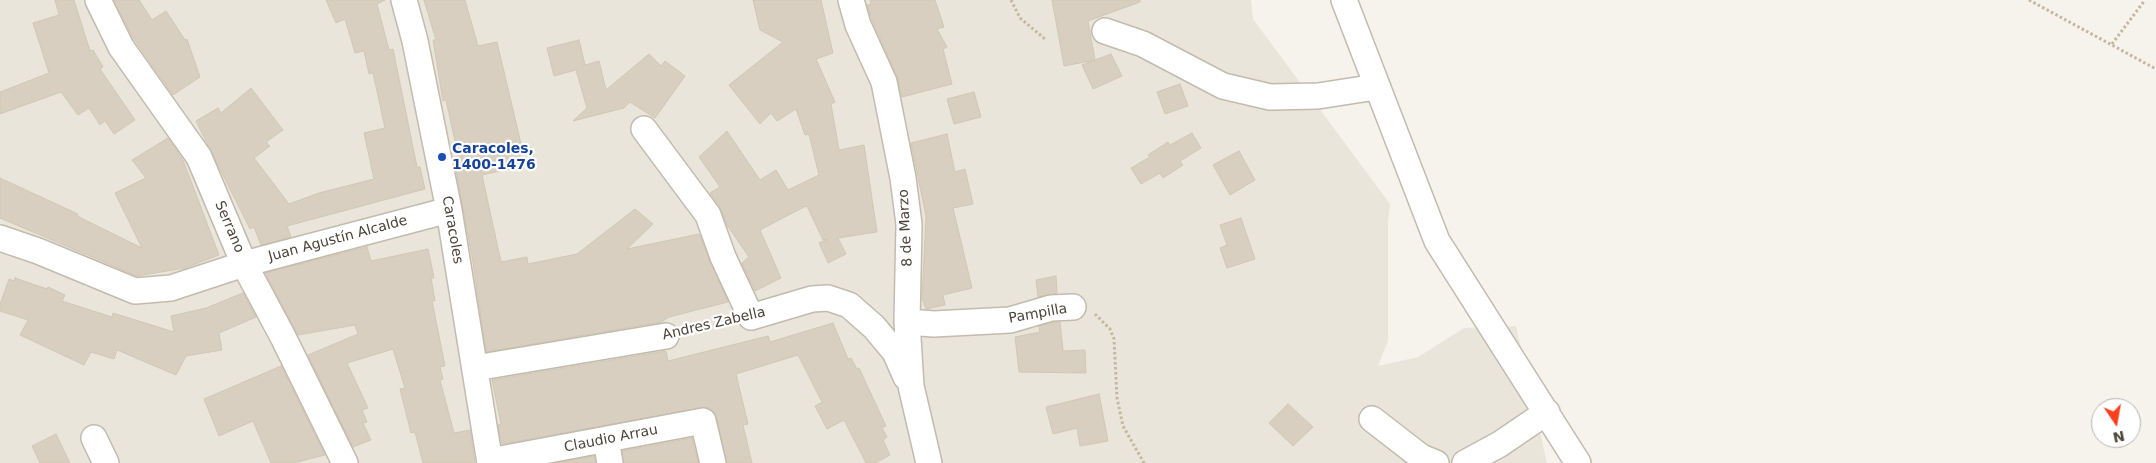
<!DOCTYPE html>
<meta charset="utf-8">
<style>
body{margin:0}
#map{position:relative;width:2156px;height:463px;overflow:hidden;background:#f6f3ec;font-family:"DejaVu Sans",sans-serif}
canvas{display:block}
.north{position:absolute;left:2091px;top:398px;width:50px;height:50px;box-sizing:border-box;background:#fff;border:1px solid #b7b4b0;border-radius:50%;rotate:168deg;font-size:14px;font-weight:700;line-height:20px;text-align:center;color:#4b4439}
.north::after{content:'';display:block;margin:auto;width:18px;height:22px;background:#fc3f1d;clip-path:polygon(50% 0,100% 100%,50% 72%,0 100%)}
</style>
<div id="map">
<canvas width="2156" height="463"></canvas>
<div class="north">N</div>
</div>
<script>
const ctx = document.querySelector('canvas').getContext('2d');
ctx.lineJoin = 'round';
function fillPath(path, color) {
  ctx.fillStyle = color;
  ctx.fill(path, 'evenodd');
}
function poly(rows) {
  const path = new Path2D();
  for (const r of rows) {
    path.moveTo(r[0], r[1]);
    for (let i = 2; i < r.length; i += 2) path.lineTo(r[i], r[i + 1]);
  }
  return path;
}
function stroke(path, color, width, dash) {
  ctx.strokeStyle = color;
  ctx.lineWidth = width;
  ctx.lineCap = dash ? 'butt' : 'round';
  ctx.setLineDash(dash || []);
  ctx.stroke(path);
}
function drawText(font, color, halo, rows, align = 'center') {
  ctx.font = font + ' "DejaVu Sans",sans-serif';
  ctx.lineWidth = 4.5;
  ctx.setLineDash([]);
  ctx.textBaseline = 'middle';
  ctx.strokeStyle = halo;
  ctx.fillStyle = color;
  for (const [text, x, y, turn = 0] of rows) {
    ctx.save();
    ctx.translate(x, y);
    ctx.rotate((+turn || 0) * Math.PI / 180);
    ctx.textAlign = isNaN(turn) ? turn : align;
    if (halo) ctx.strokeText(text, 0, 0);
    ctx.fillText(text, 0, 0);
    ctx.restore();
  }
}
fillPath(poly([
 [0,0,1251,0,1253,19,1390,204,1388,222,1388,341,1378,366,1418,357,1464,328,1516,326,1547,463,0,463]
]), '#eae5da');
const building = poly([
 [55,0,74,0,90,51,93,50,103,67,100,69,135,120,114,134,105,121,100,125,89,108,78,115,61,92,0,114,0,92,49,73,33,23,59,15,55,0],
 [114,0,139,0,152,20,166,11,185,40,187,39,200,77,173,95,133,38,114,0],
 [326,0,385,0,377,4,389,50,393,49,417,167,420,167,425,189,287,226,291,237,261,245,254,227,250,229,196,121,218,108,221,113,251,88,283,130,266,142,270,146,254,158,289,204,319,193,374,179,364,133,385,128,373,73,369,74,364,51,355,53,345,19,336,23,326,0],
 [424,0,465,0,478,46,497,42,522,148,519,149,522,166,482,175,501,262,527,257,528,264,577,254,635,209,653,224,627,249,699,234,728,302,669,317,661,322,486,352,473,262,455,165,460,164,446,100,443,101,433,40,436,40,424,0],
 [753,0,821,0,833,53,816,59,835,102,831,104,839,150,864,145,877,232,838,238,846,254,828,263,819,243,828,239,823,240,807,206,804,207,760,230,781,278,755,291,742,263,749,257,727,225,720,207,710,193,720,187,699,157,727,131,760,180,776,170,788,190,819,175,809,134,805,135,796,109,777,121,771,113,760,124,729,85,783,42,760,30,753,0],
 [870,0,935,0,944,27,937,29,947,47,943,49,952,84,902,97,897,76,872,20,867,5,871,4,870,0],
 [1052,0,1140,0,1140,2,1088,21,1095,60,1064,66,1052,0],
 [579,40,585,65,599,61,606,90,649,54,661,66,665,61,685,76,655,118,630,102,624,108,573,121,587,108,576,70,554,76,547,48,579,40],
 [1111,54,1122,76,1093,89,1082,65,1111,54],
 [1180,84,1188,106,1165,114,1157,92,1180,84],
 [974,92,981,117,954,124,947,99,974,92],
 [1192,133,1201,148,1180,161,1183,165,1163,178,1160,173,1141,184,1131,168,1150,157,1148,155,1168,142,1170,145,1192,133],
 [947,134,955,172,965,169,973,204,953,208,972,288,943,295,945,305,926,309,922,299,926,216,911,143,947,134],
 [168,138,183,160,219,255,185,268,137,276,0,218,0,178,78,214,77,216,142,248,115,193,146,178,132,160,168,138],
 [1239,151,1255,180,1230,195,1213,165,1239,151],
 [1241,218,1255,259,1227,268,1220,248,1227,245,1220,225,1241,218],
 [367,247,371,261,428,249,434,278,431,278,435,301,432,301,445,366,440,367,443,379,440,380,454,433,470,430,475,463,423,463,415,432,411,433,400,389,405,388,393,349,347,363,368,408,362,410,367,422,363,423,371,440,353,447,308,355,358,334,355,325,298,335,265,273,367,247],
 [1056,276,1057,293,1038,297,1036,280,1056,276],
 [15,278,47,289,48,287,65,295,62,301,112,317,113,313,174,332,171,316,206,308,243,293,256,317,219,333,222,350,186,356,176,375,117,350,114,359,91,352,84,365,20,335,28,320,0,311,0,304,9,279,14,281,15,278],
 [1053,322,1060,322,1063,351,1085,350,1086,373,1019,372,1015,337,1040,332,1039,326,1053,322],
 [833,323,848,359,851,358,857,369,859,368,886,426,882,428,887,437,883,440,890,455,875,463,866,463,844,420,827,429,815,406,822,402,798,355,736,374,748,424,743,425,752,463,727,463,717,418,713,411,707,407,502,444,498,425,501,424,492,380,666,351,668,361,768,336,770,342,833,323],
 [281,366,325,455,294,463,271,463,253,421,219,436,204,399,281,366],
 [1099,394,1108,441,1080,446,1077,428,1053,434,1046,407,1099,394],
 [1288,404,1313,427,1293,446,1269,423,1288,404],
 [56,434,70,463,40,463,32,446,56,434],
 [692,438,698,463,624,463,622,451,692,438],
 [594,456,595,463,557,463,594,456]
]);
fillPath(building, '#d8cfc1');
stroke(building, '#d3c7b4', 1);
const minor = poly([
 [98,0,121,47,199,157,244,264,283,337,345,463],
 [404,0,415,41,449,210,490,463],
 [851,0,858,25,884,82,903,178,909,224,907,322,911,386,929,463],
 [1344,0,1437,241,1578,463],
 [1105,31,1143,44,1223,86,1270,97,1318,96,1376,87],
 [644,129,708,215,723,257,751,317,812,299,828,298,849,305,874,327,895,352,906,377],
 [0,238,38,251,135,291,171,288,244,264,449,210],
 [907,322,934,324,1010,320,1051,308,1073,307],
 [475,368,666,336],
 [1372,419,1421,457,1436,463],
 [94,438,106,463],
 [606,440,610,463],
 [490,461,703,421,713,463],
 [1465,463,1500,444,1547,412]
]);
stroke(minor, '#c2bbae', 28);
stroke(poly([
 [1011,0,1020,18,1045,39],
 [2029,0,2156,69],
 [2112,44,2145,0],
 [1095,314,1110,329,1114,339,1117,398,1123,426,1144,463],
 [689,331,727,323]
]), '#c4b79f', 3, [2.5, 2.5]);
stroke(minor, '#fff', 25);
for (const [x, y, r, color] of [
 [442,157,5,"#1a4fb4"]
]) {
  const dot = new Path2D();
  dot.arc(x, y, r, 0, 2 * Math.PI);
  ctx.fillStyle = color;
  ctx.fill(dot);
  stroke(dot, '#fff', 2);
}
drawText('bold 14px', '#164399', '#fff', [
 ["Caracoles,",452,149],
 ["1400-1476",452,165]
], 'left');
drawText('14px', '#4b4439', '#fff', [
 ["Serrano",229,227,67],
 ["8 de Marzo",906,228,-93],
 ["Caracoles",452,230,80],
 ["Juan Agustín Alcalde",338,239,-15],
 ["Pampilla",1038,314,-10],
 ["Andres Zabella",714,324,-13],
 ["Claudio Arrau",611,439,-11]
]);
</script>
